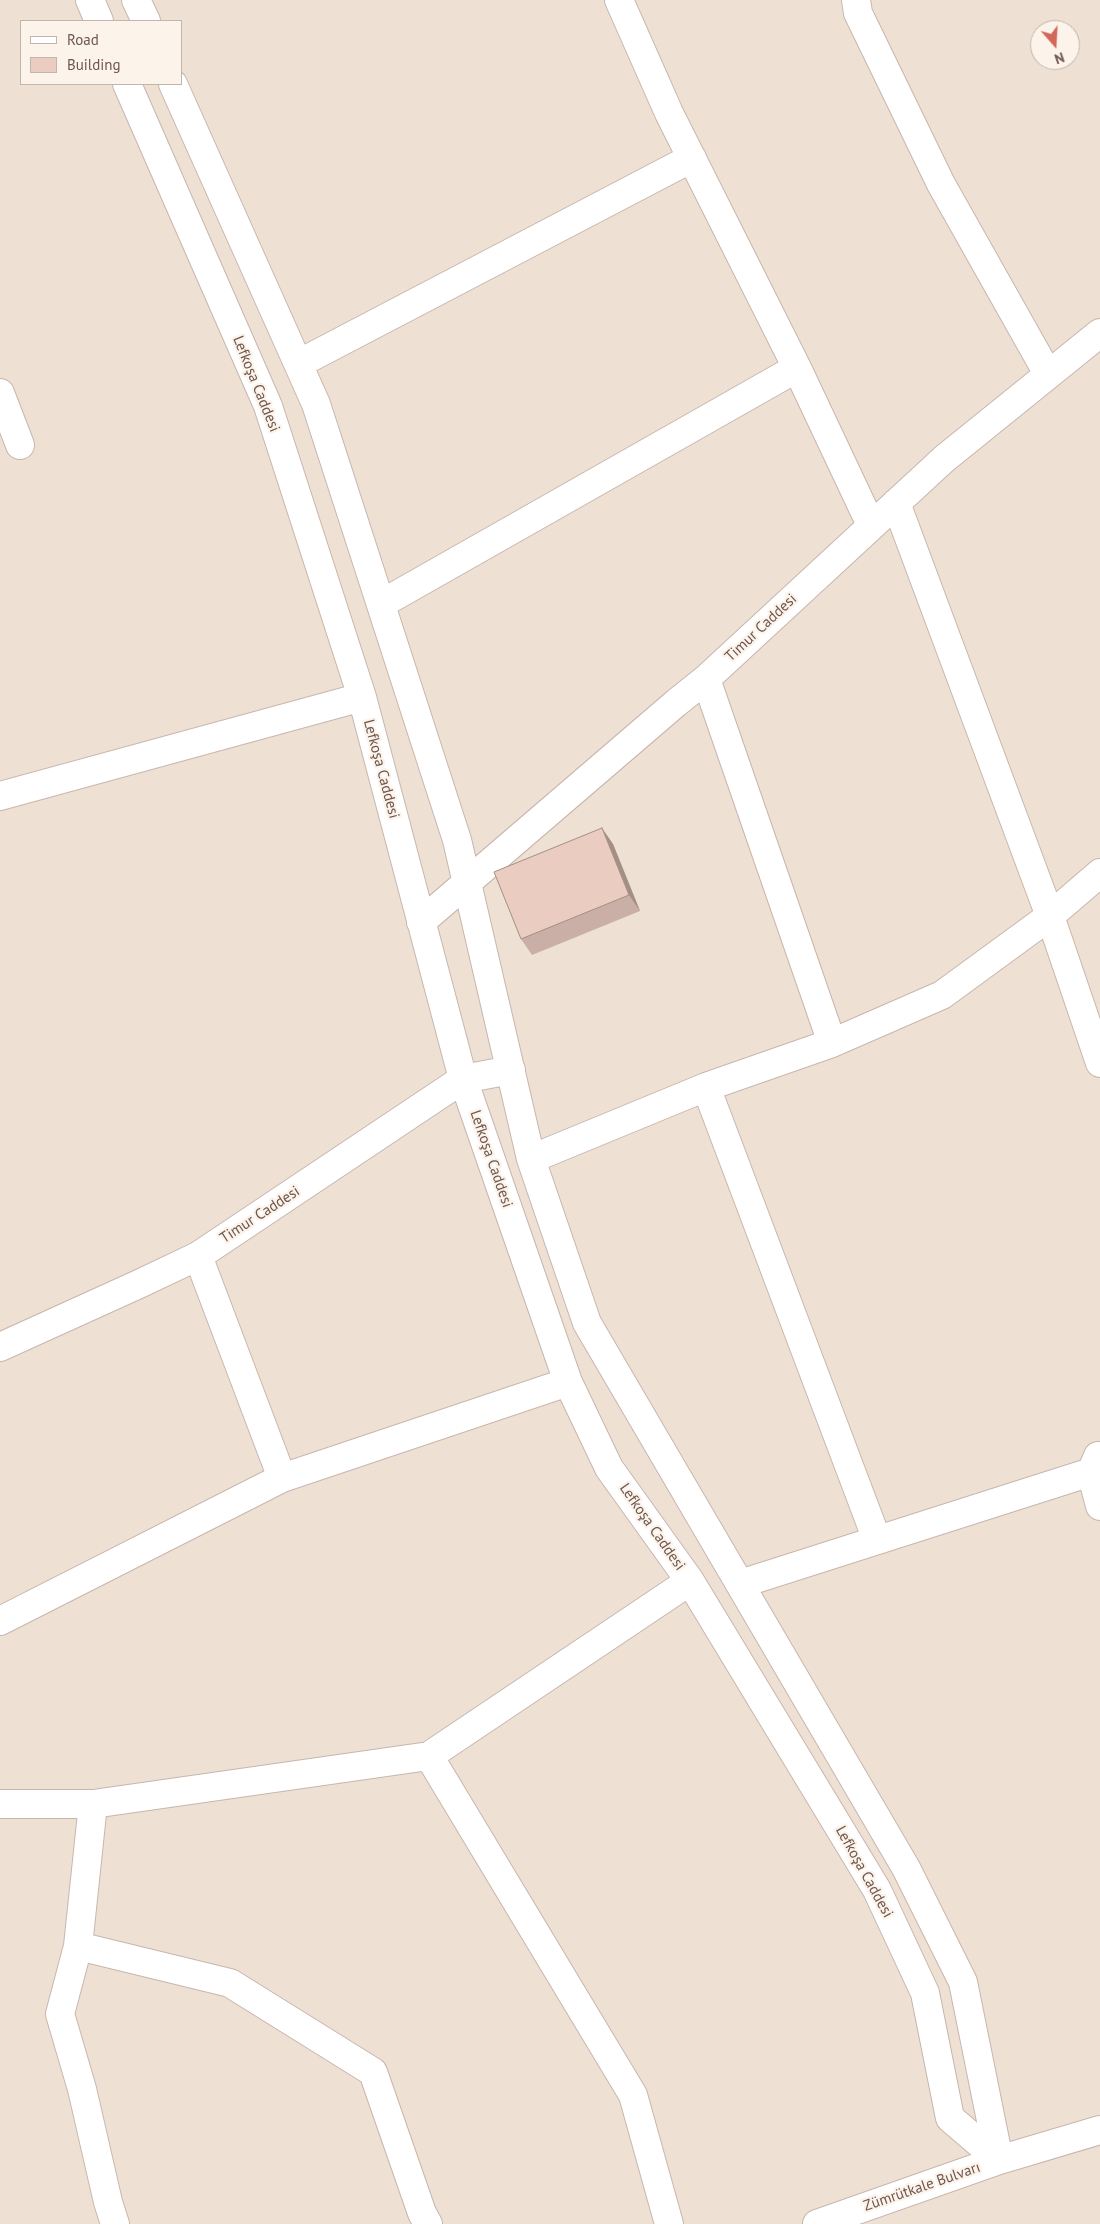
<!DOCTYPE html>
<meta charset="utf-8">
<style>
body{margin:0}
#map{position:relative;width:1100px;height:2224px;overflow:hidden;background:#f9efe4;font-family:"PT Sans",sans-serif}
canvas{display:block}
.legend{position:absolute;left:20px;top:20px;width:162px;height:65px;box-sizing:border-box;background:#fcf3ea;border:1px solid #c3b4ac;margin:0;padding:6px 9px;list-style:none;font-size:15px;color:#6e564e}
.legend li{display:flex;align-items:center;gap:10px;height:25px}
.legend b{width:25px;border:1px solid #c3b4ac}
.north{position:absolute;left:1030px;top:20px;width:50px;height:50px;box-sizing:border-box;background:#fcf3ea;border:1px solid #c3b4ac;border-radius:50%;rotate:161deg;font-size:14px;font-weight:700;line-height:20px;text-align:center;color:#6e564e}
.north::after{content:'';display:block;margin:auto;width:18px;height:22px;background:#d2685a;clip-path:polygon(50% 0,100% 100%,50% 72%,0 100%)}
</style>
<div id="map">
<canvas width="1100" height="2224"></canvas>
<ul class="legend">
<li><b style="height:6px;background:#fff"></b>Road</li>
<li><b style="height:14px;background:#eaccc0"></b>Building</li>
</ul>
<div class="north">N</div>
</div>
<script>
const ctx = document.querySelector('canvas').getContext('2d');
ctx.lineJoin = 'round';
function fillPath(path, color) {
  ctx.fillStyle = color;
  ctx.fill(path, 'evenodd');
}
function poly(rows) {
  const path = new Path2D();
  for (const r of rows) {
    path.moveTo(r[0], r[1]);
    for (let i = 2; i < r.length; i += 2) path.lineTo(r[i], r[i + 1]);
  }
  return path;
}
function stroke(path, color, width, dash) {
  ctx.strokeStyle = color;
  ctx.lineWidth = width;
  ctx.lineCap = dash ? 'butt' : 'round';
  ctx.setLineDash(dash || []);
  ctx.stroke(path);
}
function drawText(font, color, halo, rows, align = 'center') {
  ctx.font = font + ' "PT Sans",sans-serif';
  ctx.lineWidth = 4.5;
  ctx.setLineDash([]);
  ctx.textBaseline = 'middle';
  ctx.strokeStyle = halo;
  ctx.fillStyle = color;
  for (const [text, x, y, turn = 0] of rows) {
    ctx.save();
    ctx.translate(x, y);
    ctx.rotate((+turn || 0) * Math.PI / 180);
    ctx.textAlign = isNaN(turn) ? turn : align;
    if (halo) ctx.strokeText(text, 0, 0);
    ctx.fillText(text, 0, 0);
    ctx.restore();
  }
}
fillPath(poly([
 [0,0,1100,0,1100,2224,0,2224],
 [21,21,181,21,181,84,21,84],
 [1040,30,1070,30,1070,60,1040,60]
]), '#efe0d4');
const minor = poly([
 [90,0,99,21],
 [136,0,146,21],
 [619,0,669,113,797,368,871,525],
 [856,0,858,13,941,184,1048,374],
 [127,84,268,406,362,697,463,1079,568,1382,609,1468,690,1581,877,1890,925,1993,950,2118,999,2160],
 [173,84,316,404,457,840,531,1159,587,1323,906,1868,963,1982,999,2160],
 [298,364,692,158],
 [0,393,20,445],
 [896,503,1050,916,1100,1063],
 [381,604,797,368],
 [706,679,832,1043],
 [0,796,362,697],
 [421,922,676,703,706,679,944,459,1100,333],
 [706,1087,877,1540],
 [531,1159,706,1087,832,1043,942,995,1050,916,1100,873],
 [198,1256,282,1478],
 [0,1347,139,1284,198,1256,463,1079,511,1070],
 [1098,1456,1091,1472,1100,1506],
 [740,1584,1091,1472,1100,1466],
 [0,1621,282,1478,568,1382],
 [429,1756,633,2095,669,2224],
 [0,1804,93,1804,429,1756,690,1581],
 [93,1804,78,1946,230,1983,373,2072,422,2213,428,2224],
 [78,1946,60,2014,82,2089,108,2202,115,2224],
 [817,2224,999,2160,1100,2130]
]);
stroke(minor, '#c8b6ad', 30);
stroke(minor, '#fff', 28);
fillPath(poly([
 [613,844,640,911,532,955,521,939]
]), '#c9afa5');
fillPath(poly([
 [602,828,613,844,640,911,629,895]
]), '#a48f86');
const building = poly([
 [602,828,629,895,521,939,494,872,602,828]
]);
fillPath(building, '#eaccc0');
stroke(building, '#a48f86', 1);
drawText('15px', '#6e564e', '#fcf3ea', [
 ["Lefkoşa Caddesi",256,384,68],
 ["Timur Caddesi",761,628,-43],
 ["Lefkoşa Caddesi",381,769,75],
 ["Lefkoşa Caddesi",491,1159,71],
 ["Timur Caddesi",260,1215,-33],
 ["Lefkoşa Caddesi",652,1527,55],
 ["Lefkoşa Caddesi",864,1872,61],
 ["Zümrütkale Bulvarı",922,2187,-19]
]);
</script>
